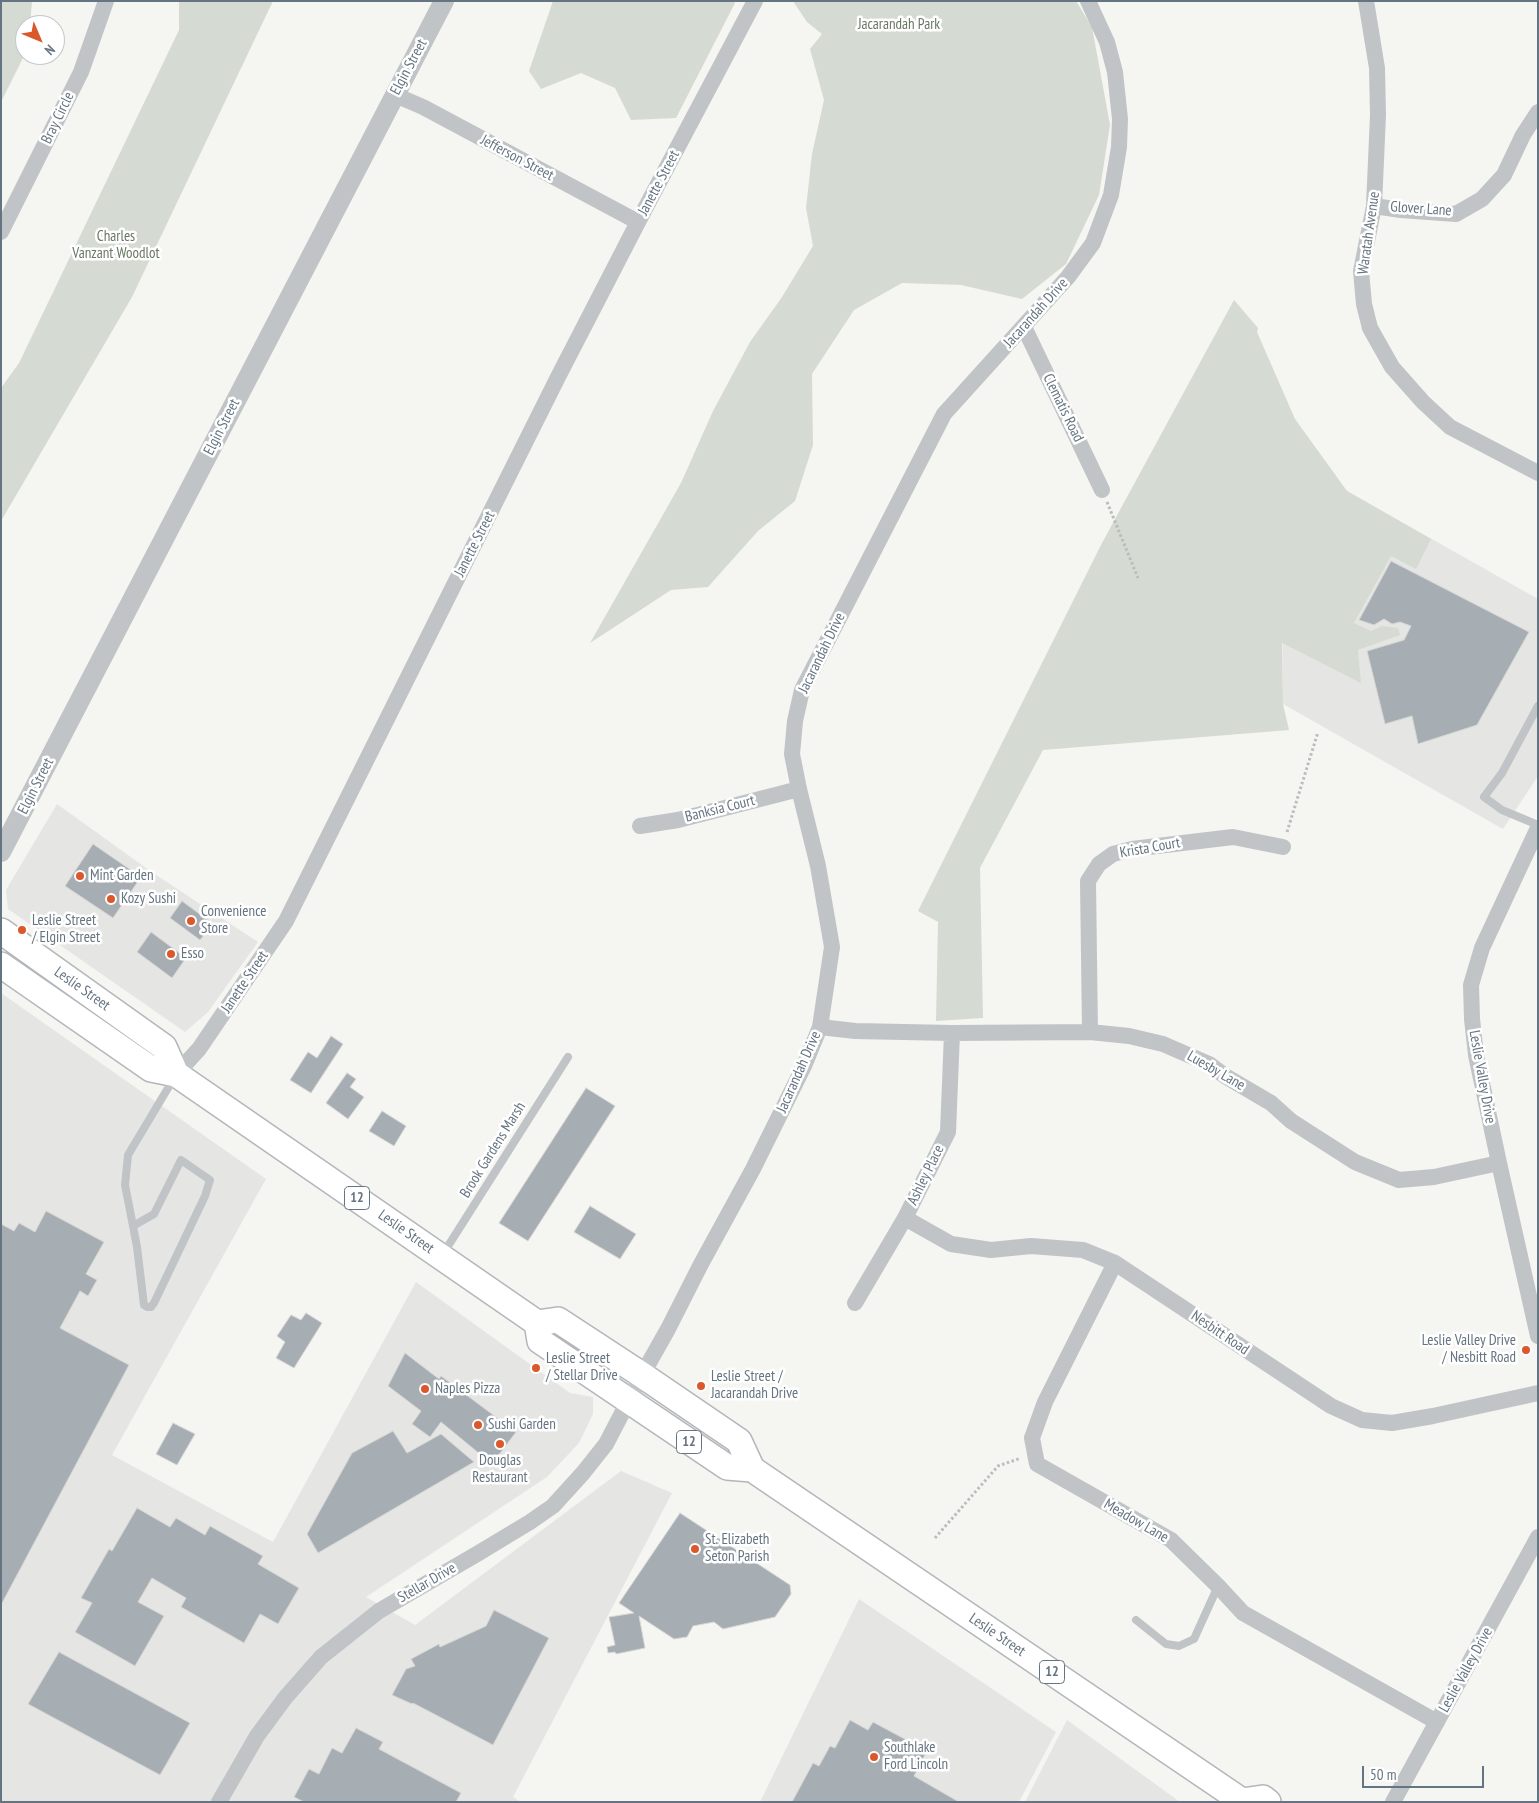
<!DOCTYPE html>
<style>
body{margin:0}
#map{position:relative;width:1539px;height:1803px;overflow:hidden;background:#f5f5f1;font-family:"PT Sans Narrow",sans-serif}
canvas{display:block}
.frame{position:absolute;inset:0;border:2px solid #657481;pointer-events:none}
.north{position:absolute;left:15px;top:15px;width:50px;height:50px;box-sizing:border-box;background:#fff;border:1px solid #c1c7cd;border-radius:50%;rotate:135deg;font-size:14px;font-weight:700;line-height:20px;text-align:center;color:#657481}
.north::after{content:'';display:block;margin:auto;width:18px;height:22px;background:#da582c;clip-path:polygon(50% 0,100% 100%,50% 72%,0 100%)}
.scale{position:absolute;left:1362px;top:1766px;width:122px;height:22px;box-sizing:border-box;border:2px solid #657481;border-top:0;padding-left:6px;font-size:15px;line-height:18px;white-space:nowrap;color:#657481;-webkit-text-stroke:4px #fff;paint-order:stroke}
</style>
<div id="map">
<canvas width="1539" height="1803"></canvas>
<div class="frame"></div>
<div class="north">N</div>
<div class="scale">50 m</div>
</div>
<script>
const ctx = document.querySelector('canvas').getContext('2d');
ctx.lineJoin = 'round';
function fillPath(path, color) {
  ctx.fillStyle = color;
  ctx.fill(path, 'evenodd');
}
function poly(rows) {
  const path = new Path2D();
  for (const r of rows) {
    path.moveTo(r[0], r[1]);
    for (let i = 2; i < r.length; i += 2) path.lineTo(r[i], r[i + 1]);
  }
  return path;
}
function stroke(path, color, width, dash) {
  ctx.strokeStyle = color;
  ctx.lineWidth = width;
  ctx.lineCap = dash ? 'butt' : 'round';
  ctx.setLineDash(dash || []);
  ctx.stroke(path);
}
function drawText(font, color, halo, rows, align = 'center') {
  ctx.font = font + ' "PT Sans Narrow",sans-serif';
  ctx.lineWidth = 5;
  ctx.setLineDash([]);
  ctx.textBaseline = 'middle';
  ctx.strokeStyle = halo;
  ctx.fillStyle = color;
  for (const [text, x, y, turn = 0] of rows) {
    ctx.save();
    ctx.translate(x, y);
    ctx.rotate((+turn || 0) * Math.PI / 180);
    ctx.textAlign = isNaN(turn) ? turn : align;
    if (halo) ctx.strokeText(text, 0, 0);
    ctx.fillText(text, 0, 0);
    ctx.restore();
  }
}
fillPath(poly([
 [1347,491,1538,599,1538,776,1503,829,1283,704,1282,593],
 [57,804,153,873,258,942,208,1012,185,1032,8,909,6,890],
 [1,993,266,1179,112,1455,273,1542,416,1282,570,1393,593,1397,593,1414,579,1443,547,1477,366,1597,415,1625,621,1471,672,1493,513,1797,521,1802,1,1802],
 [859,1599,1056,1732,1019,1802,760,1802],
 [1067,1720,1180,1802,1025,1802]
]), '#e5e6e4');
fillPath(poly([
 [1,1,32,1,30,25,25,25,25,54,1,102],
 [179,1,273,1,132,297,1,521,1,388,19,363,179,30],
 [553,1,733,1,735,3,676,118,631,120,615,88,581,73,541,89,529,71],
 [793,1,1076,1,1092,27,1110,125,1099,195,1066,264,1022,299,961,285,902,283,854,310,812,374,813,445,795,501,758,531,708,587,671,590,590,643,681,483,713,411,750,342,782,297,813,246,806,208,812,154,824,100,810,49,822,34,807,22],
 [1234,300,1258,328,1257,332,1295,419,1347,491,1431,539,1416,569,1391,556,1354,623,1371,631,1382,626,1398,628,1400,635,1358,650,1361,683,1282,643,1283,704,1289,730,1043,750,980,868,983,1018,936,1021,938,922,918,911,1102,543]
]), '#d5dbd2');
const building = poly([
 [1391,561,1529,632,1477,725,1418,744,1412,716,1385,724,1367,651,1404,640,1411,626,1400,622,1392,624,1384,619,1374,625,1359,620,1391,561],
 [93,844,141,877,113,918,65,886,93,844],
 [182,901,213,924,200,940,170,918,182,901],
 [151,932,186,958,172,978,137,952,151,932],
 [331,1036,343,1044,311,1093,290,1080,308,1052,317,1058,331,1036],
 [347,1073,356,1079,350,1087,364,1097,348,1119,326,1103,347,1073],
 [586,1088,615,1106,528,1241,499,1223,586,1088],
 [382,1111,406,1126,394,1146,369,1131,382,1111],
 [590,1206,636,1234,620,1259,574,1232,590,1206],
 [46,1211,104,1242,86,1274,97,1280,88,1296,80,1291,60,1328,129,1365,1,1605,1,1224,14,1231,19,1223,35,1232,46,1211],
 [306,1313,322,1323,294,1368,276,1358,285,1342,277,1336,291,1315,301,1320,306,1313],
 [405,1353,439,1379,441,1376,516,1432,492,1464,441,1422,430,1437,412,1424,421,1411,388,1386,405,1353],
 [173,1423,195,1434,177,1465,156,1454,173,1423],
 [393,1431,407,1453,441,1434,474,1462,318,1553,307,1534,352,1453,393,1431],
 [137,1508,170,1527,176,1518,205,1535,210,1526,263,1556,258,1564,299,1588,278,1624,260,1614,244,1643,181,1607,186,1598,152,1578,138,1602,164,1616,135,1666,75,1632,92,1603,81,1598,109,1549,112,1551,137,1508],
 [680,1513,790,1585,791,1594,775,1617,723,1629,714,1622,693,1626,687,1637,674,1639,639,1616,645,1648,616,1654,615,1652,608,1653,607,1647,615,1645,609,1617,634,1613,619,1603,680,1513],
 [494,1610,549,1638,493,1745,413,1703,412,1704,392,1695,406,1669,415,1666,411,1659,439,1644,440,1647,486,1626,494,1610],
 [59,1652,190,1723,160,1775,28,1704,59,1652],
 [850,1720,868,1730,873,1722,927,1751,914,1776,959,1802,792,1802,813,1763,819,1766,830,1746,835,1748,850,1720],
 [356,1728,383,1742,379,1749,461,1793,456,1802,304,1802,294,1797,309,1769,319,1774,332,1748,342,1753,356,1728]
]);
fillPath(building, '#a7aeb3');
stroke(building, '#d6d6d4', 1);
const primary = poly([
 [1,931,164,1047,176,1074],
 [1,965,151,1069,176,1074,537,1323,558,1320,642,1375,739,1441,752,1469],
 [537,1323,540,1341,727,1467,752,1469,1242,1801,1263,1798,1268,1802]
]);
stroke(primary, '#b3b7bb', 28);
stroke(poly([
 [1107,502,1138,578],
 [1287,832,1318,732],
 [935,1538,998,1466,1021,1458]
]), '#babcbe', 3, [2.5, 2.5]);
stroke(poly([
 [1538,706,1502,773,1484,797,1502,810,1538,825],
 [133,1226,154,1214,181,1160,210,1180,205,1196,154,1303,151,1307,147,1307,144,1305,137,1247,133,1226,125,1185,128,1155,174,1078],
 [443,1254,568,1057],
 [1136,1620,1166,1644,1179,1646,1194,1639,1218,1586]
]), '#c0c4c7', 8);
stroke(poly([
 [1366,1,1377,68,1378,115,1374,206,1361,271,1364,304,1370,328,1392,367,1423,402,1450,427,1538,473],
 [395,95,423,107,638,222],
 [1374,206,1401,210,1456,214,1482,199,1504,175,1523,135,1538,112],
 [1,232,81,72,106,1],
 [1024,327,1102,490],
 [640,826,678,820,799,789],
 [1538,828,1482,948,1471,985,1472,1019,1476,1055,1499,1163,1538,1336],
 [820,1027,855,1031,952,1033,1090,1032,1129,1036,1163,1044,1209,1064,1225,1076,1271,1103,1291,1121,1355,1162,1399,1180,1434,1177,1499,1163],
 [1090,1032,1088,881,1099,864,1113,854,1132,849,1233,837,1283,847],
 [176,1074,199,1049,286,921,558,377,638,222,755,1],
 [905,1218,951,1244,991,1250,1031,1246,1083,1250,1115,1263,1331,1406,1362,1420,1392,1423,1433,1416,1538,1393],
 [1115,1263,1045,1402,1032,1438,1037,1464,1171,1540,1218,1586,1243,1613,1437,1722],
 [855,1303,905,1218,948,1132,952,1033],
 [219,1802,257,1736,285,1698,321,1657,379,1611,477,1554,530,1522,553,1506,583,1473,606,1444,642,1375,668,1329,701,1264,753,1169,804,1066,820,1027,832,947,818,866,799,789,792,754,795,721,802,690,944,414,1068,277,1093,243,1111,195,1119,147,1120,119,1115,72,1107,42,1088,1],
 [1393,1802,1538,1537]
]), '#c0c4c7', 16);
stroke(poly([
 [1,852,444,1]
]), '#c0c4c7', 20);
stroke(primary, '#fff', 25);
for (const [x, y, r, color] of [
 [80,876,5,"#da582c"],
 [111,899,5,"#da582c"],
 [191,921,5,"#da582c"],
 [22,930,5,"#da582c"],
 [171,954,5,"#da582c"],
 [1526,1350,5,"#da582c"],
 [536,1368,5,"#da582c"],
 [701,1386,5,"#da582c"],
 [425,1389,5,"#da582c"],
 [478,1425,5,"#da582c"],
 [500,1444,5,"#da582c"],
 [695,1549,5,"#da582c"],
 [874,1757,5,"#da582c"]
]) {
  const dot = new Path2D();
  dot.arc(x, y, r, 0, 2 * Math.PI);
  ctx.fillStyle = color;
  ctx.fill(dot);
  stroke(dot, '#fff', 2);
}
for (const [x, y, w] of [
 [357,1198,25],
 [689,1442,25],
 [1052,1672,25]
]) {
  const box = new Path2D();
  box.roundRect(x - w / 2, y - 11.5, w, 23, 4);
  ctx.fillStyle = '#fff';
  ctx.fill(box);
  stroke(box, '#657481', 1);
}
drawText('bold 14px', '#657481', null, [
 ["12",357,1198],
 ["12",689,1442],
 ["12",1052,1672]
]);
drawText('15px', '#677864', '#fff', [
 ["Jacarandah Park",899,25],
 ["Charles",116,237],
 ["Vanzant Woodlot",116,254]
]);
drawText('15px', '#657481', '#fff', [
 ["Elgin Street",409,67,-62],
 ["Bray Circle",58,118,-64],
 ["Jefferson Street",517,158,28],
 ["Janette Street",659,183,-62],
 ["Glover Lane",1421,209,4],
 ["Waratah Avenue",1369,233,-82],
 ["Jacarandah Drive",1036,313,-48],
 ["Clematis Road",1063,408,64],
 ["Elgin Street",222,427,-63],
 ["Janette Street",475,544,-63],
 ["Jacarandah Drive",822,653,-64],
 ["Elgin Street",36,786,-63],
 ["Banksia Court",720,809,-14],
 ["Krista Court",1150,848,-10],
 ["Janette Street",245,982,-56],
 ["Leslie Street",82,989,35],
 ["Luesby Lane",1216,1071,30],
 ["Jacarandah Drive",799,1072,-66],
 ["Leslie Valley Drive",1482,1077,80],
 ["Brook Gardens Marsh",493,1150,-58],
 ["Ashley Place",926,1175,-64],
 ["Leslie Street",406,1232,35],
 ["Nesbitt Road",1220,1333,34],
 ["Meadow Lane",1136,1521,30],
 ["Stellar Drive",427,1583,-30],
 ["Leslie Street",997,1635,34],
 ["Leslie Valley Drive",1466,1670,-61]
]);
drawText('15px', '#657481', '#fff', [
 ["Mint Garden",90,876],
 ["Kozy Sushi",121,899],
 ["Convenience",201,912],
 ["Store",201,929],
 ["Leslie Street",32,921],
 ["/ Elgin Street",32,938],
 ["Esso",181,954],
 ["Leslie Valley Drive",1516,1341,"right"],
 ["/ Nesbitt Road",1516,1358,"right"],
 ["Leslie Street",546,1359],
 ["/ Stellar Drive",546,1376],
 ["Leslie Street /",711,1377],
 ["Jacarandah Drive",711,1394],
 ["Naples Pizza",435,1389],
 ["Sushi Garden",488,1425],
 ["Douglas",500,1461,"center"],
 ["Restaurant",500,1478,"center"],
 ["St. Elizabeth",705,1540],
 ["Seton Parish",705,1557],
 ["Southlake",884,1748],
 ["Ford Lincoln",884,1765]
], 'left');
</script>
